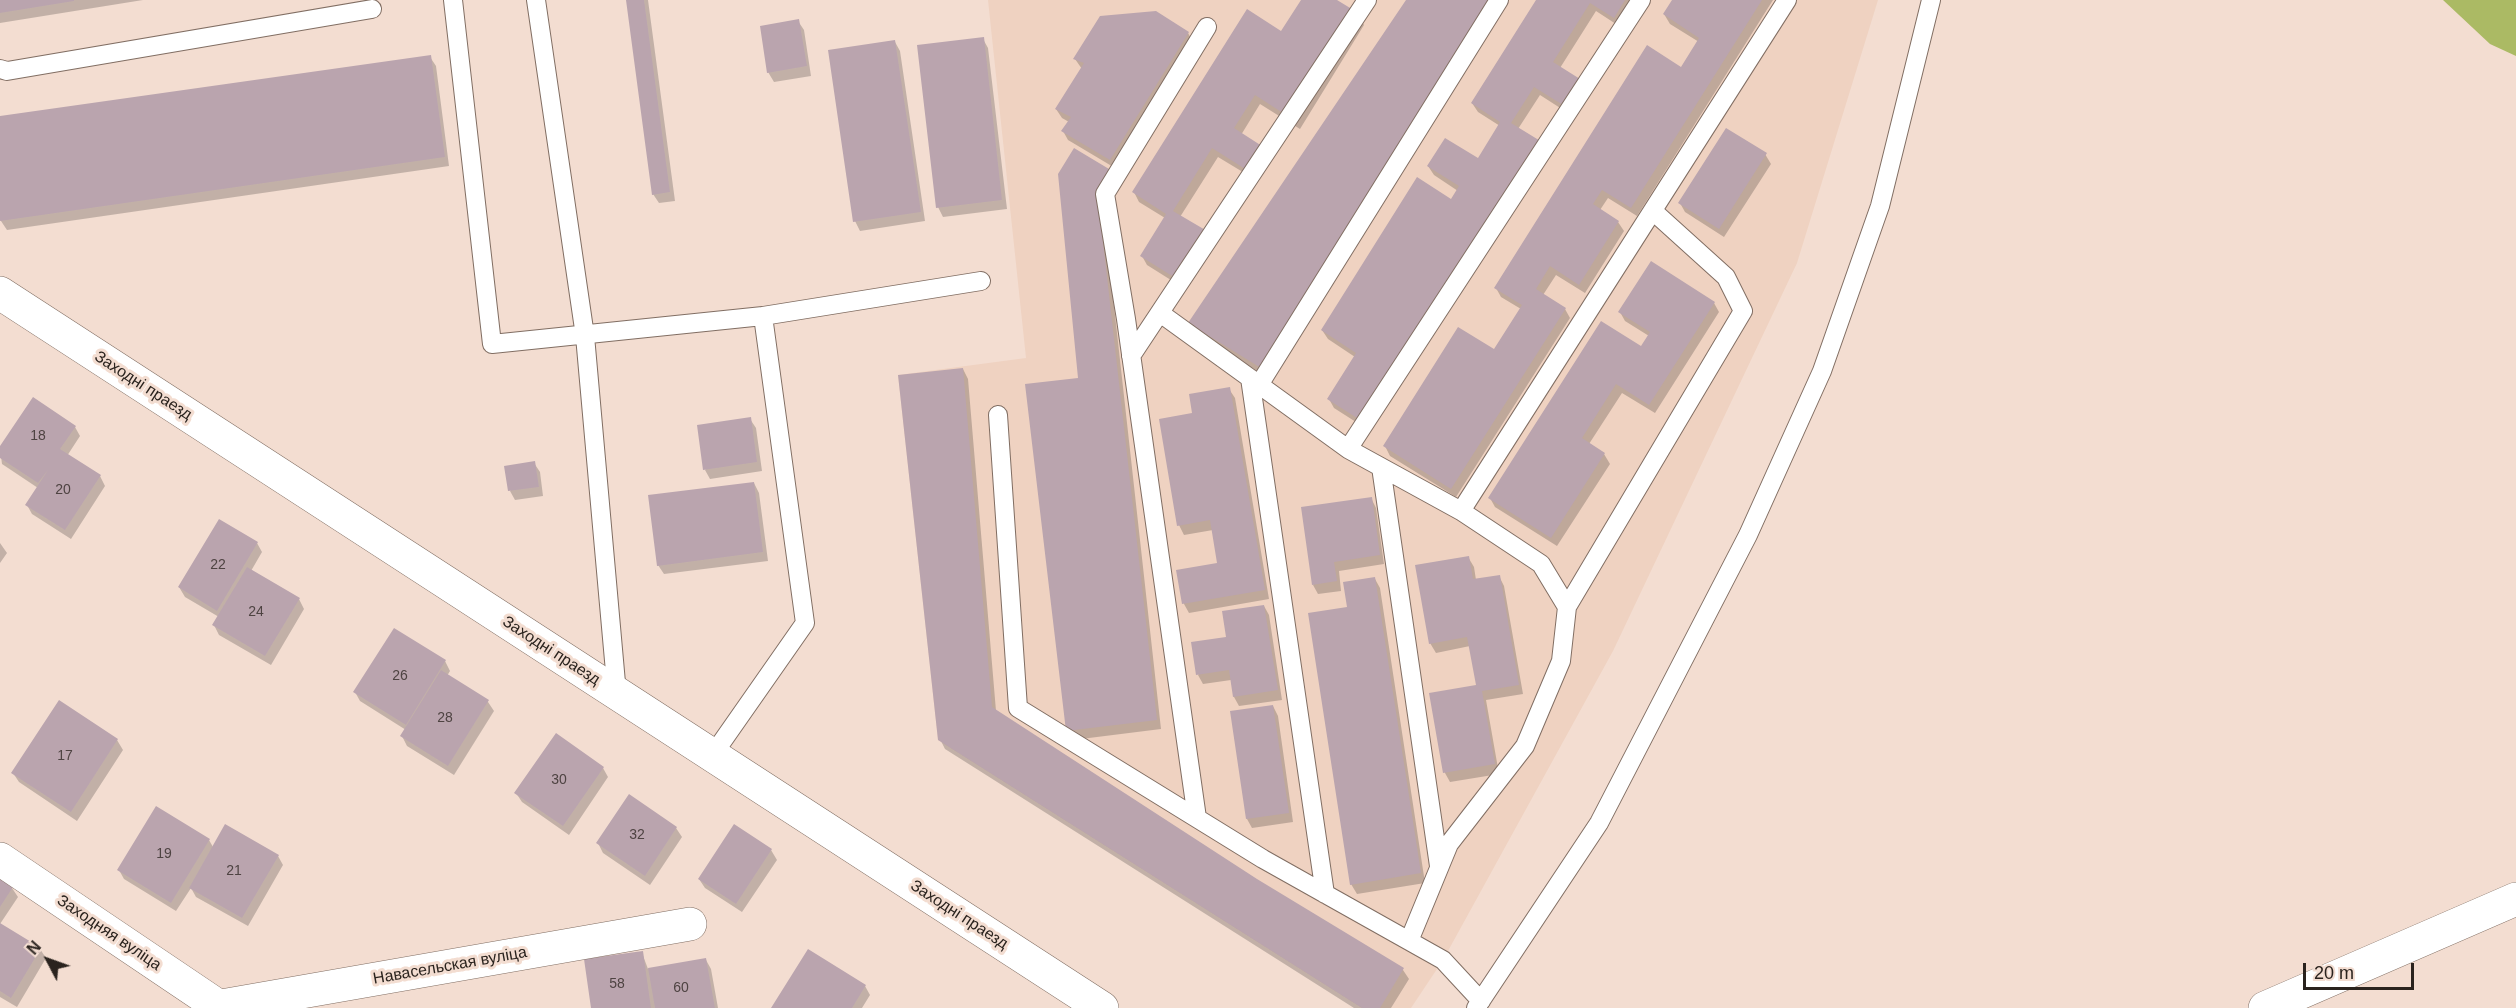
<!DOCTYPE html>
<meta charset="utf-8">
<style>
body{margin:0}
#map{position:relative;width:2516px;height:1008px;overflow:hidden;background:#f3ddd1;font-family:Helvetica,sans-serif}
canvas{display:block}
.north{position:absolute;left:18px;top:930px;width:60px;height:60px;-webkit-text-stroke:4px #f3ddd1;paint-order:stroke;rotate:311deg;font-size:16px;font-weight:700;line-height:24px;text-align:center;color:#2a231e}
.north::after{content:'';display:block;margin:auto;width:21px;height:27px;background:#2a231e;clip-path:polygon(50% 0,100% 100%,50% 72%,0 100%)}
.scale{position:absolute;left:2303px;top:963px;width:111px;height:27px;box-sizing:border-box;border:3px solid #2a231e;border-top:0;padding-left:8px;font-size:18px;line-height:21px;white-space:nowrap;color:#2a231e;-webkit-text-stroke:4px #f3ddd1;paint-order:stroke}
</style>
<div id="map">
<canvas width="2516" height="1008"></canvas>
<div class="north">N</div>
<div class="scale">20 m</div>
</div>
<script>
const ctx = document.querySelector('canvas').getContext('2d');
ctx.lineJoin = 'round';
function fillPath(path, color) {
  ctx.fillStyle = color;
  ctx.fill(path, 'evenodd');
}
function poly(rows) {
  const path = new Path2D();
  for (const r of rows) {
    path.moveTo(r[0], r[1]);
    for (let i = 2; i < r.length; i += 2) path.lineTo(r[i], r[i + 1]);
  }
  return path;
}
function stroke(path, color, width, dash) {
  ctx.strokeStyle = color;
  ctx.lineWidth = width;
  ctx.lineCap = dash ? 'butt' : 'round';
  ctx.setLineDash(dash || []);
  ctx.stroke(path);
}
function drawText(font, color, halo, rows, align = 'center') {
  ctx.font = font + ' Helvetica,sans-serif';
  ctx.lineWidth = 6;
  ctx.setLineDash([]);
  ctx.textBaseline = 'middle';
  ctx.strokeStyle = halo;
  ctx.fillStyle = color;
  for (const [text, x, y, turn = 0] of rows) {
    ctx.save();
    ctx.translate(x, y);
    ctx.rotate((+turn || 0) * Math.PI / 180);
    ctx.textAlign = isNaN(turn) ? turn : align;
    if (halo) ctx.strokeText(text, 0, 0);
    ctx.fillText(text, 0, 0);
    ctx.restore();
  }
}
fillPath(poly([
 [988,0,1878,0,1797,263,1613,651,1443,960,1411,1008,1362,1008,938,740,898,375,1026,358]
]), '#efd2c1');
fillPath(poly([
 [2443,0,2516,0,2516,56,2490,44]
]), '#abba64');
fillPath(poly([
 [0,0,143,0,0,23],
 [627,0,648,0,675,201,659,203,653,194],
 [1303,0,1334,0,1359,15,1364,25,1300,129,1260,104,1241,135,1256,180,1218,157,1180,217,1182,287,1147,265,1142,256,1165,218,1139,202,1134,192,1282,33],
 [1408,0,1267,377,1195,332,1190,323],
 [1537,0,1636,0,1619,26,1596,11,1560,68,1568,113,1540,95,1518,129,1370,431,1334,408,1329,399,1355,357,1328,339,1322,330,1452,201,1458,191,1434,175,1428,166,1478,160,1500,126,1478,112,1472,103],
 [1674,0,1773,0,1637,216,1608,198,1600,210,1618,222,1624,231,1585,293,1556,275,1543,295,1565,309,1570,318,1456,497,1390,456,1385,446,1494,351,1521,309,1501,297,1496,288,1682,69,1699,42,1670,24,1664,14],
 [798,21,804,30,811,76,774,82,768,72],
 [1188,33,1193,42,1115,168,1068,140,1063,131,1069,122,1062,118,1056,109,1082,69,1075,59],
 [983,39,988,48,1007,209,943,217,938,207],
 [895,42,900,51,925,221,860,231,855,221],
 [430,57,436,66,449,166,7,230,1,221,0,118],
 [1765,154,1771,164,1724,237,1685,212,1680,203],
 [1108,170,1113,180,1103,207,1161,729,1073,740,1067,730,1080,379,1060,174],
 [1714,303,1719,312,1655,413,1622,393,1589,444,1604,454,1610,464,1557,546,1495,507,1490,498,1641,348,1649,336,1625,321,1620,312],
 [963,369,968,379,996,711,1256,880,1403,970,1409,979,1391,1008,1354,1008,945,749,940,739],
 [1229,389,1235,398,1269,599,1189,613,1184,604,1178,571,1219,564,1213,530,1184,535,1179,525,1194,414],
 [750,419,756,428,762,471,710,479,705,470],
 [75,427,80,436,67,456,100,476,105,486,71,539,32,514,27,505,38,488,2,464,0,449],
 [534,463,540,472,543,496,515,500,510,491],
 [754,483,759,493,768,561,664,574,658,565],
 [1371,498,1376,508,1384,564,1339,571,1341,591,1318,594,1313,585],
 [0,543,7,553,0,563],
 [257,543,262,552,251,571,299,599,304,609,271,665,219,635,214,625,219,617,185,597,179,587],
 [1468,557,1474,567,1476,580,1499,576,1504,586,1523,694,1486,700,1499,774,1450,782,1445,773,1431,694,1477,686,1470,646,1436,653,1430,643],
 [1375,579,1380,588,1425,883,1357,894,1351,884,1348,609],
 [1264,606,1269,615,1282,700,1239,706,1234,697,1231,680,1203,684,1198,675,1228,638],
 [445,661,450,671,447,676,488,702,494,711,454,775,407,746,402,736,406,730,360,701,355,692],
 [1273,706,1278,716,1293,822,1252,828,1247,819],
 [117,740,123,750,77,821,19,782,13,773],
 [603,768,608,777,569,835,522,802,516,793],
 [629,796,676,828,682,837,650,885,603,853,598,843],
 [209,840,213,847,278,856,283,865,248,926,196,897,191,888,176,911,124,879,119,870],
 [771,850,777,860,742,912,705,888,699,879],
 [0,880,12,888,18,897,0,924],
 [0,925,40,949,46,958,17,1007,0,997],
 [642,953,648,969,706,960,711,969,718,1008,592,1008],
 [865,986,870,995,862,1008,773,1008]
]), '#0003');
fillPath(poly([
 [0,0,74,0,74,1,0,13],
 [626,0,644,0,670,192,652,195],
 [1301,0,1337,0,1360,14,1294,120,1255,95,1234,128,1265,148,1250,172,1212,148,1173,211,1207,231,1177,279,1140,256,1166,214,1132,192,1247,9,1281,31],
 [1406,0,1492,0,1261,368,1188,323],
 [1536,0,1625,0,1614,18,1590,3,1553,62,1580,79,1563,105,1534,87,1511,123,1542,142,1365,423,1327,399,1356,353,1321,330,1417,177,1451,199,1459,186,1427,166,1445,138,1478,158,1500,122,1471,103],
 [1672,0,1762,0,1631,208,1602,190,1593,204,1619,221,1579,285,1550,266,1536,289,1566,308,1451,489,1383,446,1458,327,1494,349,1522,305,1494,288,1647,45,1681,67,1699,38,1663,14],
 [1156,11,1189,32,1110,160,1061,131,1071,117,1055,109,1084,63,1073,59,1100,16],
 [799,19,807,66,767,73,760,26],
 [984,37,1002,200,936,208,917,45],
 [895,40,921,212,853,222,828,50],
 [431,55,445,157,0,221,0,116],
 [1726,128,1767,153,1719,229,1678,203],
 [1074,148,1109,169,1098,197,1157,720,1066,731,1025,384,1078,378,1058,174],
 [1651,261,1715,302,1649,405,1616,384,1582,438,1605,453,1551,538,1488,498,1601,321,1641,346,1650,332,1618,312],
 [963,368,992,707,1257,879,1404,968,1380,1008,1362,1008,938,740,898,375],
 [1230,387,1265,590,1182,604,1176,570,1217,563,1210,520,1177,526,1159,419,1192,413,1189,394],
 [33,397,76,426,60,449,101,475,65,530,25,505,48,470,38,483,0,458,0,446],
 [751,417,757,462,703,470,697,425],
 [535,461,539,487,508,491,504,466],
 [754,482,763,552,657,566,648,495],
 [1372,497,1380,555,1334,562,1337,581,1312,585,1301,507],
 [219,519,258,542,217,611,178,587],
 [1469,556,1473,579,1500,575,1519,685,1482,691,1495,764,1443,773,1429,693,1476,685,1467,637,1429,644,1415,565],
 [247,567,300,598,265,656,212,625],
 [1375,577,1421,873,1350,885,1308,613,1347,607,1343,582],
 [1264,605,1278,690,1233,697,1229,670,1196,675,1191,642,1226,637,1222,611],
 [394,628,446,660,406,725,353,692],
 [441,670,489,700,448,766,400,736],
 [59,700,118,739,71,812,11,773],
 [1273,705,1289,813,1246,819,1230,711],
 [556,733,604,767,563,826,514,793],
 [629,794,677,827,645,876,596,843],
 [156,806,210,839,171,903,117,870],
 [225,824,279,855,242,918,189,888],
 [734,824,772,849,736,904,698,879],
 [0,878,13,887,0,907],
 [0,923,41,948,11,998,0,991],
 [808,949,866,985,852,1008,771,1008],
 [643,951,651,1008,591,1008,584,959],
 [706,958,715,1008,655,1008,648,968]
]), '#baa4ae');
const service = poly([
 [453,0,492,344,763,316,805,623,712,756],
 [536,0,585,336,617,694],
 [1641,0,1348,449,1461,511,1787,0],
 [0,69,7,71,372,9],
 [1160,313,1348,449],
 [763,316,981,281],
 [1131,356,1367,0],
 [1250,378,1325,894],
 [1259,385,1499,0],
 [998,415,1018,708,1263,859,1443,960,1481,1001],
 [1381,467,1439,866],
 [1567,607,1743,311,1726,277,1653,211],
 [1197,818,1126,319,1105,194,1207,27],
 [1409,941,1449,844,1525,746,1561,661,1567,607,1541,564,1461,511],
 [1476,1008,1599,823,1748,535,1822,371,1880,206,1931,0]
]);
const minor = poly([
 [0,293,1102,1008],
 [0,859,218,1006],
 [210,1008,690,924],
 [2265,1008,2516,899]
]);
stroke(service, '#816e63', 20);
stroke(minor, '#816e63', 34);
stroke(service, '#fff', 18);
stroke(minor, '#fff', 33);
drawText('14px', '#4e4342', null, [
 ["18",38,436],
 ["20",63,490],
 ["22",218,565],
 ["24",256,612],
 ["26",400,676],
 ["28",445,718],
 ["17",65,756],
 ["30",559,780],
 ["32",637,835],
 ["19",164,854],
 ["21",234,871],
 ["58",617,984],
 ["60",681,988]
]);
drawText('16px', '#2a231e', '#f3ddd1', [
 ["Заходні праезд",143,386,33],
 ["Заходні праезд",551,651,33],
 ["Заходні праезд",959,915,33],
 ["Заходняя вуліца",109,933,34],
 ["Навасельская вуліца",450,966,-10]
]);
</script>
